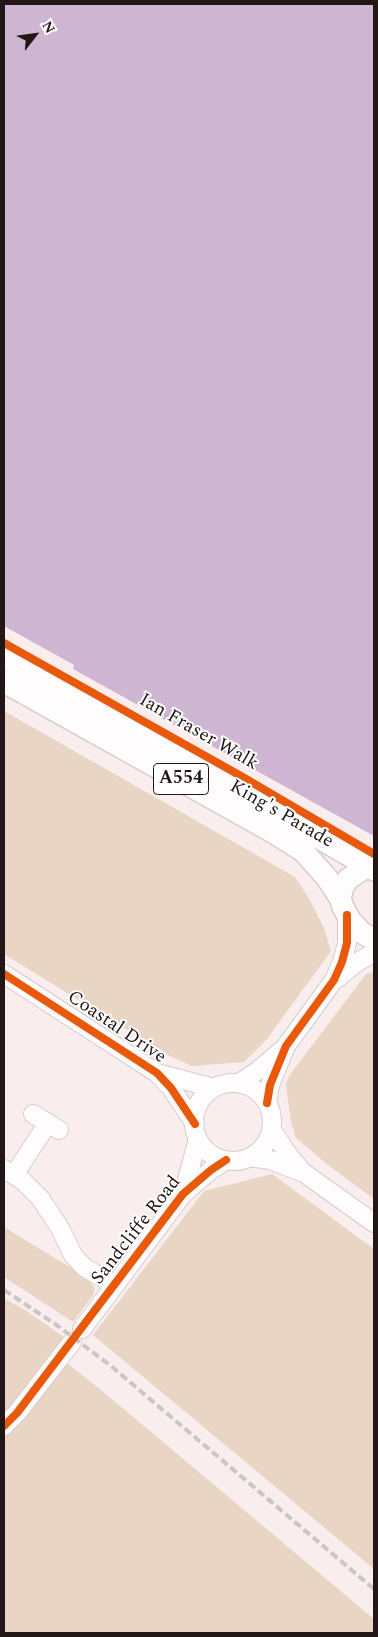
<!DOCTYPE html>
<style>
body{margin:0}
#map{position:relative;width:378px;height:1637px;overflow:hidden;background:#f9eded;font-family:Spectral,serif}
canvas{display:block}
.frame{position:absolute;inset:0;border:5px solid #231617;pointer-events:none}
.north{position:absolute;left:10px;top:10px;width:50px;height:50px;-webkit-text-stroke:4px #fff;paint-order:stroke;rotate:60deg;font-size:14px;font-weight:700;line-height:20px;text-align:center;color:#231617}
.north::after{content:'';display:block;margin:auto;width:18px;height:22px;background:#231617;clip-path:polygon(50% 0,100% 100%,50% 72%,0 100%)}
</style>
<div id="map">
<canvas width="378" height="1637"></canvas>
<div class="frame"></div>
<div class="north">N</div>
</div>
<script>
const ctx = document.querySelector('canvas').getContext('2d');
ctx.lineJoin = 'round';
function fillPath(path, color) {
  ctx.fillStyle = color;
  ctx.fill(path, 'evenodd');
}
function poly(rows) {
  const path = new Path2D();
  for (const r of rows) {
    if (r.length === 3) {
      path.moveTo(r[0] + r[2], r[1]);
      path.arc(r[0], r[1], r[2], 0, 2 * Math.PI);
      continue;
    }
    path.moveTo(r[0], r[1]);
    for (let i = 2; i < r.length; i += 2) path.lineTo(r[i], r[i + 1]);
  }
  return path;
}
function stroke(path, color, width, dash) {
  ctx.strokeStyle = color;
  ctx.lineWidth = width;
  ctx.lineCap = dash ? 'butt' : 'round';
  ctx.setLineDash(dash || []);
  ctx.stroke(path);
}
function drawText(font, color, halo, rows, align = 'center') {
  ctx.font = font + ' Spectral,serif';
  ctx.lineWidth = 4;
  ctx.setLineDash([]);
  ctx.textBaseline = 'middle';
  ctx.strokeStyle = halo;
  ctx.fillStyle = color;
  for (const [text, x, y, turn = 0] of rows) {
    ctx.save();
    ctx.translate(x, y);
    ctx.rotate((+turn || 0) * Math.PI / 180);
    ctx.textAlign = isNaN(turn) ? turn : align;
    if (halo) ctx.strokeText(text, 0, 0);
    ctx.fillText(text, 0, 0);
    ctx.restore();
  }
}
fillPath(poly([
 [4,711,295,877,307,895,324,928,331,951,267,1039,244,1062,192,1066,166,1054,4,954],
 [374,972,374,1199,328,1165,296,1138,291,1122,286,1085,289,1076,366,974],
 [272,1174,374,1249,374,1569,93,1335,204,1191],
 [4,1227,86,1277,95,1288,93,1295,73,1322,4,1277],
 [4,1298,25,1310,64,1337,53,1352,101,1390,374,1619,374,1633,4,1633]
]), '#e8d5c4');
fillPath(poly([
 [4,4,374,4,374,836,73,669,74,665,4,626]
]), '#ceb6d2');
const minor = poly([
 [4,974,157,1073,171,1088,195,1124],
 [335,980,359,961,374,953],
 [157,1073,214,1088],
 [239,1083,256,1072,282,1050],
 [233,1122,39],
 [267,1103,270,1085,286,1046,334,980,342,962,347,943,347,915],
 [33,1114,59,1130],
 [271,1129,290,1157,302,1171],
 [250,1157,270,1160,304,1173,374,1223],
 [4,1169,23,1181,40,1198,60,1228,73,1255,84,1267,114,1285],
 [14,1175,48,1123],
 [183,1194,198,1139],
 [82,1329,183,1194,211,1170,226,1160],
 [4,1426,17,1413,72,1342]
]);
const major = poly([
 [4,658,171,752,374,870],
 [4,682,271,831,304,852,327,878,340,898],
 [368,866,348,879,343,887,340,898,343,907,350,920,361,932,374,940]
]);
stroke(minor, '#d7cbcc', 20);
stroke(major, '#d7cbcc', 24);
stroke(minor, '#fefcfc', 18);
stroke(major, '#fefcfc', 21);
stroke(poly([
 [4,1290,58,1326,111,1366,374,1589]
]), '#c9c6c6', 4, [8, 4]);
stroke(poly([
 [4,643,241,776,374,854],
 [4,974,157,1073,171,1088,195,1124],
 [267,1103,270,1085,286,1046,334,980,342,962,347,943,347,915],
 [4,1426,17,1413,183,1194,211,1170,226,1160]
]), '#e8590c', 8);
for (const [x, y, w] of [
 [181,779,55]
]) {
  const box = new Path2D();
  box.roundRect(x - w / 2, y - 15.5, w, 31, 4);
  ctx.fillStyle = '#fff';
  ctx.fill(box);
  stroke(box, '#231617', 1);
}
drawText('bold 18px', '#231617', null, [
 ["A554",181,779]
]);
drawText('19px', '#231617', '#fff', [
 ["Ian Fraser Walk",198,733,30],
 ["King's Parade",281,815,30],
 ["Coastal Drive",116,1028,34],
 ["Sandcliffe Road",137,1231,-52]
]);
</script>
